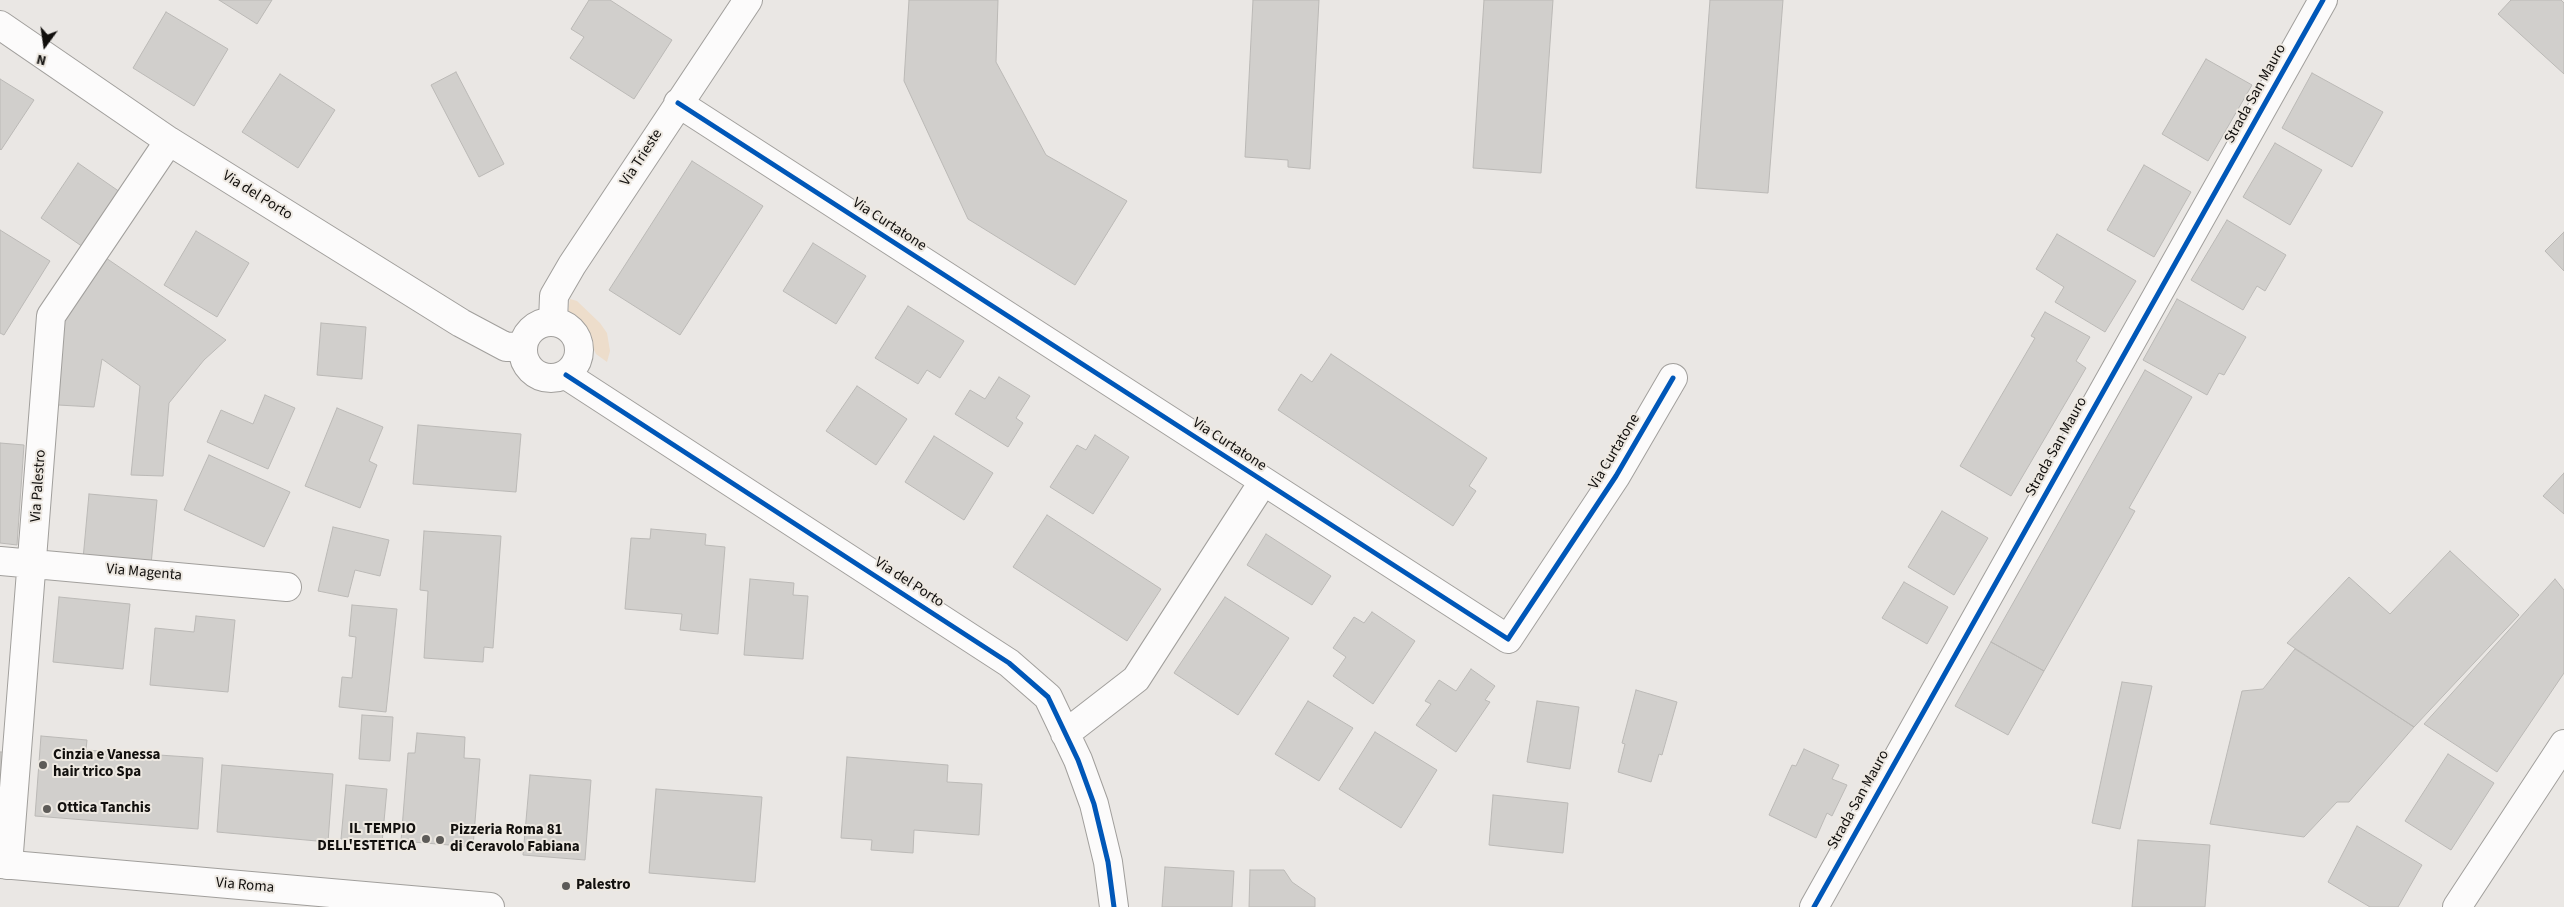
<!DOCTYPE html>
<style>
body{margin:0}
#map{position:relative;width:2564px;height:907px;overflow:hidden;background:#eae7e4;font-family:"Source Sans 3",sans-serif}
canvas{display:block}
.north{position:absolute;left:20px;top:20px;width:50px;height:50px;-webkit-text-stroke:4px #ede8e1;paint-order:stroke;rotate:194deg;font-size:14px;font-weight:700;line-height:20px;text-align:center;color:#110f0d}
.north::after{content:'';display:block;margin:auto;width:18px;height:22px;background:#110f0d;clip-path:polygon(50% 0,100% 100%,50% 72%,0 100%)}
</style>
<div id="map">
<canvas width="2564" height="907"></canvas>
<div class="north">N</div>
</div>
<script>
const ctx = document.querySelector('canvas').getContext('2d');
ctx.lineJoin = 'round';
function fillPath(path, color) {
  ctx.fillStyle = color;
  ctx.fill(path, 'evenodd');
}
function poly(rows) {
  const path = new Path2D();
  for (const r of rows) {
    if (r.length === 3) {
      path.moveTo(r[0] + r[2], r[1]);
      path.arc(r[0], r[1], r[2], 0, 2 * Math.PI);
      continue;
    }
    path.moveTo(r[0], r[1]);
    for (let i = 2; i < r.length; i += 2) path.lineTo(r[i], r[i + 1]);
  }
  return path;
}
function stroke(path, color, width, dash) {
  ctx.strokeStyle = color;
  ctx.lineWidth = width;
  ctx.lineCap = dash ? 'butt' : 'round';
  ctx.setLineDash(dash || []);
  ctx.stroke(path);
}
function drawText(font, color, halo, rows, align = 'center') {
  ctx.font = font + ' "Source Sans 3",sans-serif';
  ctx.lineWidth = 4;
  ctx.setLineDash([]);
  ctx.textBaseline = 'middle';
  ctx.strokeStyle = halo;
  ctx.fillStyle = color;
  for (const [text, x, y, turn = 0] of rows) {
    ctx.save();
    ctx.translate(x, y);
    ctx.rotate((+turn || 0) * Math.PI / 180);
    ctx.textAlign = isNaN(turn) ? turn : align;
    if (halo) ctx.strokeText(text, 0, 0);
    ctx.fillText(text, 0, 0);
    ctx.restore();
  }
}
fillPath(poly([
 [570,299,577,301,600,323,607,333,610,351,607,362,596,354,583,326,568,313]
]), '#edddcb');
const building = poly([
 [219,0,272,0,257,24,219,0],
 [589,0,610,0,672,40,634,99,570,58,584,37,571,29,589,0],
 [909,0,998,0,996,62,1046,155,1127,201,1075,285,968,219,904,81,909,0],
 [1253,0,1319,0,1310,169,1288,167,1288,160,1245,157,1253,0],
 [1484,0,1553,0,1541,173,1473,168,1484,0],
 [1710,0,1783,0,1768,193,1696,188,1710,0],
 [2511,0,2561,0,2564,3,2564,74,2498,14,2511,0],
 [166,12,228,49,194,106,133,68,166,12],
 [2206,59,2252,85,2208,161,2162,134,2206,59],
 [456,72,504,164,479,177,431,85,456,72],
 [2312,73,2383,112,2352,167,2282,128,2312,73],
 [280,74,335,110,298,168,242,132,280,74],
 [0,79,34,100,1,150,0,149,0,79],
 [2275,143,2322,170,2290,225,2243,197,2275,143],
 [692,161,763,206,680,335,609,290,692,161],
 [78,163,120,192,83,247,41,218,78,163],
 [2144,165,2191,192,2154,257,2107,230,2144,165],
 [2227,220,2286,255,2265,291,2257,286,2243,310,2191,280,2227,220],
 [0,230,50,261,4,335,0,333,0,230],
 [196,231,249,263,217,317,164,285,196,231],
 [2564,232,2564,271,2545,251,2564,232],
 [2057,234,2136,281,2105,332,2055,302,2064,287,2036,269,2057,234],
 [813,243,866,276,836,324,783,291,813,243],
 [106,258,226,340,204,360,169,403,163,476,131,475,140,386,102,359,94,407,58,405,64,321,106,258],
 [2177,299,2246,337,2224,375,2219,373,2207,395,2143,360,2177,299],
 [908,306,964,341,940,378,927,370,918,384,875,358,908,306],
 [2045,312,2090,337,2076,361,2086,368,2011,496,1960,466,2035,338,2031,336,2045,312],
 [321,323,366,327,362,379,317,375,321,323],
 [1331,354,1487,458,1469,486,1476,491,1453,526,1278,410,1301,374,1312,382,1331,354],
 [2145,370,2192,397,2129,508,2135,511,2044,671,1991,642,2145,370],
 [999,377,1030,396,1016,418,1023,423,1008,447,955,414,970,390,985,399,999,377],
 [857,386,907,419,876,465,826,431,857,386],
 [265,395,295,408,268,469,207,442,221,410,253,424,265,395],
 [337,408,383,427,369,461,377,465,360,508,305,486,337,408],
 [418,425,521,434,516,492,413,484,418,425],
 [1095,435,1129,457,1093,514,1050,487,1077,445,1086,450,1095,435],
 [934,436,993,473,964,520,905,482,934,436],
 [0,443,24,445,17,545,0,543,0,443],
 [209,455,290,492,264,547,184,510,209,455],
 [2564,473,2564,514,2543,496,2564,473],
 [89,494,157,500,151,565,83,559,89,494],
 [1942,511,1988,538,1954,595,1908,567,1942,511],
 [1047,515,1161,589,1127,641,1013,567,1047,515],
 [333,527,389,540,380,576,355,570,348,597,318,591,333,527],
 [651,529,706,534,705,545,725,547,718,634,680,630,682,614,625,609,631,538,650,539,651,529],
 [424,531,501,536,493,648,484,647,483,662,424,658,428,591,420,590,424,531],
 [1266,534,1331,576,1312,605,1247,565,1266,534],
 [2450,551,2519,615,2414,727,2287,643,2349,577,2390,614,2450,551],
 [750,579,794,583,793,595,808,596,803,659,744,655,750,579],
 [2555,579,2564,590,2564,673,2497,772,2424,724,2555,579],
 [1904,582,1948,607,1927,644,1882,618,1904,582],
 [59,597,130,604,123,669,53,662,59,597],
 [1225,597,1289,638,1238,715,1174,673,1225,597],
 [352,605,397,609,386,712,339,707,342,677,352,678,356,637,349,636,352,605],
 [1372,612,1415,641,1373,704,1333,676,1346,657,1333,648,1354,617,1364,623,1372,612],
 [196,616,235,620,228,692,150,685,155,628,194,632,196,616],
 [1991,642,2044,671,2008,735,1955,706,1991,642],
 [2295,649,2414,727,2349,802,2337,802,2304,837,2210,824,2242,691,2263,689,2295,649],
 [1471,669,1495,686,1485,700,1490,702,1456,752,1416,725,1431,704,1425,701,1439,680,1456,691,1471,669],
 [2122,682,2152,686,2120,829,2092,823,2122,682],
 [1636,690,1677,702,1662,755,1659,754,1651,782,1618,772,1625,744,1622,743,1636,690],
 [1308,701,1353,728,1319,781,1275,754,1308,701],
 [1537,701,1579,707,1570,769,1527,762,1537,701],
 [362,715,393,717,390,761,359,759,362,715],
 [1375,732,1437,770,1401,828,1339,789,1375,732],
 [417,733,465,737,464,758,480,759,473,847,401,841,408,753,415,753,417,733],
 [41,736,87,740,86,750,203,758,198,829,35,816,41,736],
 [1804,749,1839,765,1832,779,1847,785,1832,816,1827,813,1816,838,1769,815,1792,765,1796,766,1804,749],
 [0,752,3,752,0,784,0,752],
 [2448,754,2494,783,2451,850,2405,821,2448,754],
 [847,757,948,765,947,782,982,784,979,835,914,830,913,853,871,850,872,840,841,838,847,757],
 [222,765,333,774,328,842,217,832,222,765],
 [530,775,591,780,585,860,523,855,530,775],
 [346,785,387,789,382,843,341,839,346,785],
 [656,789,762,797,755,882,649,873,656,789],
 [1493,795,1568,803,1563,853,1489,845,1493,795],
 [2357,826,2422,865,2398,907,2370,907,2328,882,2357,826],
 [2138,840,2210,845,2205,907,2132,907,2138,840],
 [1165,867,1234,871,1232,907,1162,907,1165,867],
 [1250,870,1284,870,1292,882,1315,898,1315,907,1249,907,1250,870]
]);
fillPath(building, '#d1cfcc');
stroke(building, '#bbb9b6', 1);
const minor = poly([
 [0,25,169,141,461,323,506,347,523,346],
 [678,103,1508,639,1616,476,1673,378],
 [551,350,28],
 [553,322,554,296,572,265,748,0],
 [566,375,1009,663,1048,697,1078,760,1094,804,1108,862,1114,907],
 [0,561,287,587],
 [1065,734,1136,679,1263,482],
 [8,865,51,316,169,141],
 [1814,907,2323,0],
 [2457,907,2564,744]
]);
const secondary = poly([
 [0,864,490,907]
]);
stroke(minor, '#a19f9c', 30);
stroke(secondary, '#a19f9c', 30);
stroke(minor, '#fcfbfb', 28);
stroke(secondary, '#fcfbfb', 28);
stroke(poly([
 [678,103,1508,639,1616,476,1673,378],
 [566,375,1009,663,1048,697,1078,760,1094,804,1108,862,1114,907],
 [1814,907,2323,0]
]), '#0057b8', 5);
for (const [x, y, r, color] of [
 [43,765,5,"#5d5b58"],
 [47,809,5,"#5d5b58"],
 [426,839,5,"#5d5b58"],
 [440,840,5,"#5d5b58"],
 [566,886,5,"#5d5b58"]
]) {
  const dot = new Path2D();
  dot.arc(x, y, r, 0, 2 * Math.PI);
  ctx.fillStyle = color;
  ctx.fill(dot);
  stroke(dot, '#ede8e1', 2);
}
drawText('15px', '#110f0d', '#ede8e1', [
 ["Strada San Mauro",2256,94,-61],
 ["Via Trieste",642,158,-57],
 ["Via del Porto",257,196,32],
 ["Via Curtatone",889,225,33],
 ["Via Curtatone",1229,445,33],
 ["Strada San Mauro",2057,447,-61],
 ["Via Curtatone",1615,452,-59],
 ["Via Palestro",39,486,-86],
 ["Via Magenta",144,573,5],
 ["Via del Porto",909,583,33],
 ["Strada San Mauro",1859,800,-61],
 ["Via Roma",245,886,5]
]);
drawText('bold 15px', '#110f0d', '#ede8e1', [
 ["Cinzia e Vanessa",53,756],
 ["hair trico Spa",53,773],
 ["Ottica Tanchis",57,809],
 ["IL TEMPIO",416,830,"right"],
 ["DELL'ESTETICA",416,847,"right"],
 ["Pizzeria Roma 81",450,831],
 ["di Ceravolo Fabiana",450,848],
 ["Palestro",576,886]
], 'left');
</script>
